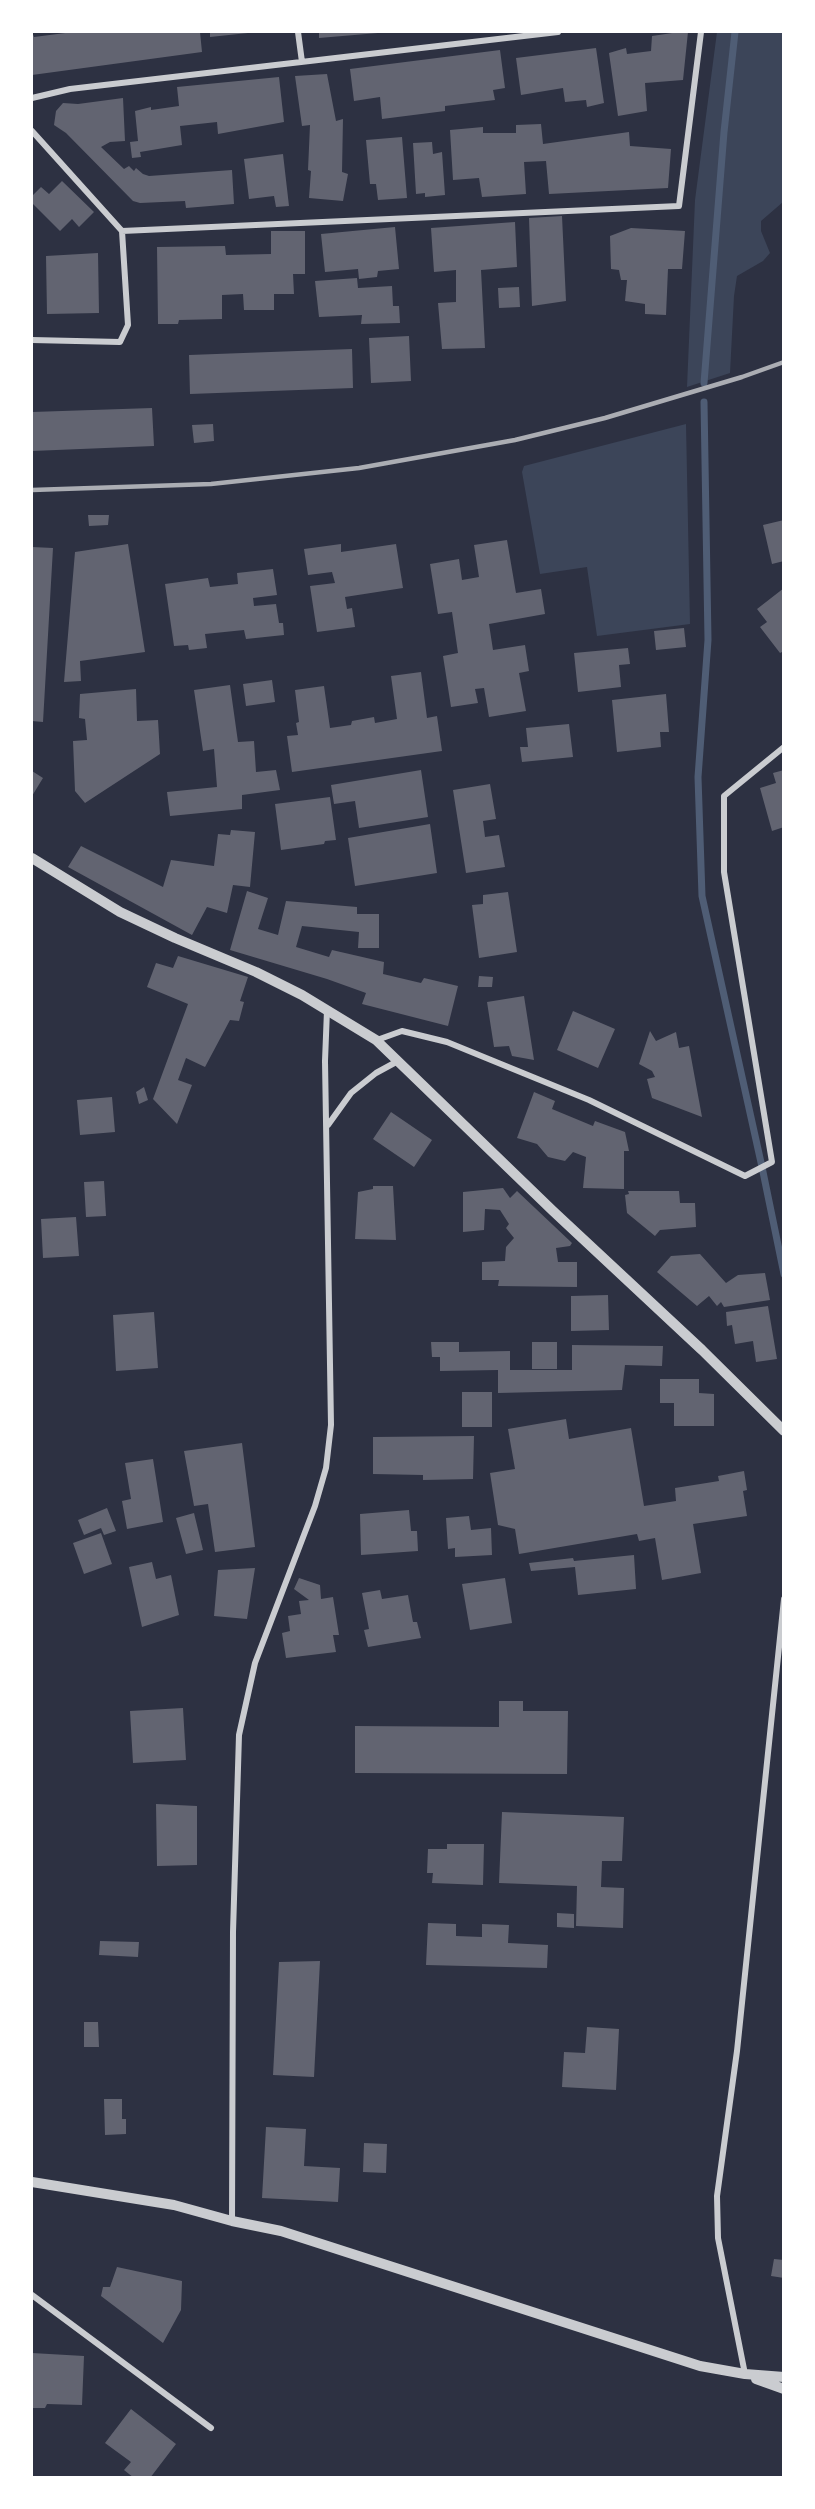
<!DOCTYPE html>
<style>
body{margin:0}
#map{position:relative;width:815px;height:2509px;overflow:hidden;background:#2d3142;font-family:"Space Grotesk",sans-serif}
canvas{display:block}
.frame{position:absolute;inset:0;border:33px solid #fff;pointer-events:none}
</style>
<div id="map">
<canvas width="815" height="2509"></canvas>
<div class="frame"></div>
</div>
<script>
const ctx = document.querySelector('canvas').getContext('2d');
ctx.lineJoin = 'round';
function fillPath(path, color) {
  ctx.fillStyle = color;
  ctx.fill(path, 'evenodd');
}
function poly(rows) {
  const path = new Path2D();
  for (const r of rows) {
    path.moveTo(r[0], r[1]);
    for (let i = 2; i < r.length; i += 2) path.lineTo(r[i], r[i + 1]);
  }
  return path;
}
function stroke(path, color, width, dash) {
  ctx.strokeStyle = color;
  ctx.lineWidth = width;
  ctx.lineCap = dash ? 'butt' : 'round';
  ctx.setLineDash(dash || []);
  ctx.stroke(path);
}
fillPath(poly([
 [717,32,783,32,783,202,761,221,761,231,770,253,763,261,737,276,734,296,730,373,687,387,695,200],
 [686,424,690,624,597,636,587,567,540,574,522,472,524,466]
]), '#3c4559');
stroke(poly([
 [704,383,724,132,735,32],
 [704,402,708,640,698,777,702,896,762,1167,784,1274]
]), '#4f5d75', 7);
fillPath(poly([
 [32,32,34,37,73,32,200,32,202,52,32,75],
 [210,32,247,32,248,33,210,37],
 [319,32,378,32,378,33,319,38],
 [679,32,688,32,683,80,645,83,647,111,618,116,609,53,626,48,627,54,651,51,652,36],
 [596,48,604,103,587,107,586,100,565,102,563,88,521,95,516,58],
 [500,50,505,88,493,90,495,100,445,106,445,111,382,119,380,97,354,101,350,69],
 [327,74,336,121,343,119,342,172,348,174,343,201,309,198,311,171,308,170,310,125,302,126,295,76],
 [279,77,284,122,218,134,217,122,180,126,182,145,140,152,141,157,132,158,130,142,138,141,135,111,151,107,151,110,179,106,177,87],
 [123,98,125,141,110,142,101,147,124,169,129,166,134,171,136,168,143,174,149,176,232,170,234,204,186,208,185,201,140,203,133,201,66,133,54,125,56,111,63,103,78,104],
 [541,124,543,144,629,132,630,146,671,149,668,188,549,194,546,161,524,162,526,194,482,197,479,178,453,180,450,130,483,127,483,133,516,133,516,125],
 [402,137,407,198,378,200,376,184,370,184,366,140],
 [432,142,433,154,442,152,445,195,425,197,425,193,416,194,413,143],
 [283,154,289,206,276,207,274,196,249,199,244,159],
 [62,181,94,212,79,227,72,219,60,231,32,203,32,196,41,187,49,194],
 [562,216,566,301,532,306,529,218],
 [515,222,517,267,481,270,485,348,442,349,438,303,456,302,456,270,434,272,431,228],
 [395,227,399,269,378,271,377,277,359,279,358,269,325,272,321,234],
 [631,228,685,231,682,269,668,269,666,315,645,314,645,304,625,301,627,280,621,280,619,270,611,269,610,236],
 [271,231,305,231,305,274,293,274,294,294,274,294,274,310,244,310,243,294,222,295,222,319,179,320,178,324,158,324,157,247,225,246,226,255,271,254],
 [98,253,99,313,47,314,46,256],
 [357,278,358,288,392,286,393,306,399,306,400,323,361,324,362,315,319,317,315,281],
 [519,287,520,307,499,308,498,288],
 [409,336,411,381,371,383,369,338],
 [352,349,353,388,190,394,189,355],
 [152,408,154,446,32,451,32,412],
 [213,424,214,441,194,443,192,425],
 [88,515,109,515,108,525,89,526],
 [784,520,784,561,772,564,763,525],
 [507,540,516,593,541,589,545,614,489,624,493,650,525,645,529,671,519,673,526,711,489,717,484,688,475,689,478,703,451,707,443,656,458,653,452,612,438,614,430,564,459,559,462,580,479,577,474,545],
 [128,544,145,652,80,661,81,681,64,682,75,552],
 [341,544,341,552,396,544,403,588,345,597,347,609,352,608,355,627,317,632,310,586,335,583,332,572,308,575,304,549],
 [32,547,53,548,43,722,32,721],
 [273,569,277,595,253,598,254,606,276,604,279,623,283,623,284,635,246,639,244,630,205,634,207,648,189,650,188,645,174,646,165,584,208,578,210,587,238,584,237,573],
 [784,588,784,651,780,653,760,627,767,622,757,609],
 [684,628,686,647,656,650,654,631],
 [628,648,630,664,619,665,621,687,578,692,574,653],
 [421,672,427,718,437,716,442,751,292,772,287,736,298,735,296,723,299,722,295,690,324,686,330,728,351,725,352,721,374,717,375,723,397,719,391,676],
 [272,680,275,702,246,706,243,684],
 [230,685,238,742,254,741,256,772,276,770,280,790,242,795,242,809,170,816,167,792,217,787,214,749,203,751,194,690],
 [136,689,137,721,158,720,160,754,85,803,75,791,73,741,87,740,85,719,79,718,80,694],
 [666,694,669,732,660,732,661,747,617,752,612,700],
 [569,724,573,757,522,762,520,747,528,747,526,728],
 [421,770,428,817,359,828,355,801,334,804,331,785],
 [784,770,784,827,772,831,760,788,776,783,773,773],
 [32,771,43,778,32,796],
 [490,784,496,819,483,821,485,837,499,835,505,867,466,873,453,790],
 [330,797,336,840,325,841,324,844,281,850,275,804],
 [430,824,437,873,355,886,348,838],
 [231,830,255,832,250,887,233,885,227,913,207,907,192,935,68,867,81,846,163,887,171,860,214,866,218,834,230,835],
 [247,891,268,898,258,929,278,935,286,901,357,907,357,914,379,914,379,948,358,948,359,932,302,926,296,947,329,957,332,950,384,962,383,974,421,983,424,978,458,986,448,1026,362,1004,366,993,327,979,230,950],
 [508,892,517,952,479,958,472,905,483,904,483,895],
 [178,956,248,977,240,1001,244,1002,239,1021,230,1020,205,1067,186,1058,178,1080,192,1085,177,1124,153,1099,188,1004,147,987,156,963,173,968],
 [479,976,493,977,492,987,478,987],
 [524,996,534,1060,512,1056,509,1046,494,1047,487,1002],
 [573,1011,615,1029,598,1068,557,1050],
 [650,1031,656,1041,676,1032,679,1048,689,1046,702,1117,652,1098,647,1079,655,1077,652,1071,639,1064],
 [144,1087,148,1100,139,1104,136,1092],
 [534,1092,555,1101,552,1109,593,1126,595,1121,625,1132,629,1151,624,1151,624,1189,583,1188,586,1157,573,1152,565,1161,548,1157,537,1144,517,1138],
 [112,1097,115,1132,80,1135,77,1100],
 [391,1112,432,1140,414,1167,373,1139],
 [104,1181,106,1216,86,1217,84,1182],
 [373,1186,393,1186,396,1240,355,1239,358,1192,373,1189],
 [503,1188,510,1198,517,1191,572,1243,570,1246,556,1248,558,1262,577,1262,577,1287,498,1286,499,1280,482,1280,482,1262,505,1261,506,1247,514,1238,506,1228,509,1224,500,1210,485,1209,484,1230,463,1232,463,1192],
 [628,1191,679,1191,680,1203,695,1203,696,1227,660,1230,655,1236,627,1213,625,1195,629,1194],
 [76,1217,79,1256,43,1258,41,1219],
 [700,1254,726,1283,738,1275,765,1273,770,1300,724,1307,721,1302,717,1306,709,1296,697,1306,657,1272,671,1256],
 [608,1295,609,1330,571,1331,571,1296],
 [768,1306,777,1359,756,1362,753,1341,735,1344,732,1325,727,1326,726,1312],
 [154,1312,158,1368,116,1371,113,1315],
 [431,1342,459,1342,459,1352,510,1351,510,1370,572,1370,572,1345,663,1346,662,1366,625,1365,622,1390,498,1393,498,1370,440,1371,440,1357,432,1357],
 [532,1342,557,1342,557,1369,532,1369],
 [660,1379,699,1379,699,1393,714,1394,714,1426,674,1426,674,1403,660,1403],
 [462,1392,492,1392,492,1427,462,1427],
 [566,1419,569,1439,631,1428,644,1506,676,1501,675,1488,719,1481,718,1476,744,1471,747,1490,743,1491,747,1516,693,1524,701,1573,662,1580,655,1538,639,1541,637,1534,519,1554,515,1529,498,1525,490,1473,515,1469,508,1429],
 [474,1436,473,1479,423,1480,423,1475,373,1474,373,1437],
 [242,1443,255,1547,215,1552,208,1504,194,1506,184,1451],
 [153,1459,163,1522,127,1529,122,1501,131,1499,125,1463],
 [107,1508,116,1531,104,1535,101,1528,84,1535,78,1520],
 [409,1510,411,1531,417,1531,418,1551,361,1555,360,1514],
 [194,1513,203,1550,186,1554,176,1518],
 [469,1516,471,1530,491,1528,492,1555,455,1557,455,1548,448,1549,446,1518],
 [101,1533,112,1564,84,1574,73,1543],
 [634,1555,636,1589,578,1595,575,1567,531,1571,529,1563,573,1558,574,1561],
 [152,1562,156,1579,171,1575,179,1615,142,1627,129,1567],
 [255,1568,247,1619,214,1616,218,1570],
 [299,1578,320,1585,321,1599,333,1597,339,1635,333,1635,336,1652,286,1658,282,1633,290,1631,288,1616,301,1614,299,1601,309,1600,294,1589],
 [505,1578,512,1623,470,1630,462,1584],
 [380,1590,382,1599,408,1595,413,1622,417,1622,421,1638,368,1647,364,1630,369,1629,362,1593],
 [499,1701,523,1701,523,1711,568,1711,567,1774,355,1773,355,1726,499,1727],
 [183,1708,186,1760,133,1763,130,1711],
 [156,1804,197,1806,197,1865,157,1866],
 [502,1812,624,1817,622,1861,602,1861,601,1887,624,1888,623,1928,576,1926,577,1886,499,1883],
 [447,1844,484,1844,483,1885,432,1883,433,1873,427,1873,428,1849,447,1849],
 [557,1913,574,1914,574,1928,557,1927],
 [428,1923,456,1924,456,1936,482,1937,482,1924,509,1925,508,1943,548,1945,547,1968,426,1965],
 [100,1941,139,1942,138,1957,99,1955],
 [320,1961,314,2077,273,2075,279,1962],
 [84,2022,98,2022,99,2047,84,2047],
 [587,2027,619,2029,616,2090,562,2087,564,2052,585,2053],
 [104,2099,122,2099,122,2119,126,2119,126,2134,105,2135],
 [266,2127,306,2129,304,2166,340,2168,338,2202,262,2198],
 [364,2143,387,2144,386,2173,363,2172],
 [774,2259,784,2260,784,2278,771,2276],
 [117,2267,182,2281,181,2310,163,2343,101,2296,103,2287,110,2287],
 [32,2353,84,2356,82,2405,47,2404,45,2408,32,2408],
 [131,2409,176,2444,150,2478,134,2478,124,2470,131,2462,105,2443]
]), '#626471');
stroke(poly([
 [298,32,302,62],
 [32,98,70,89,558,32],
 [32,131,122,231,128,325,120,342,32,340],
 [122,231,679,206,701,32],
 [377,1040,402,1031,447,1042,589,1100,745,1176,772,1162,724,872,724,796,784,747],
 [328,1125,351,1093,376,1073,398,1061],
 [232,2221,233,1932,239,1735,255,1663,315,1506,326,1468,331,1425,325,1061,327,1010],
 [32,2295,211,2428],
 [745,2374,718,2238,717,2196,737,2051,784,1599]
]), '#caccd0', 6);
stroke(poly([
 [32,858,120,912,175,938,256,972,302,995,376,1040,553,1211,702,1350,784,1431],
 [32,2182,174,2205,232,2221,281,2231,700,2366,745,2374,784,2377],
 [756,2379,784,2389]
]), '#caccd0', 10);
stroke(poly([
 [32,490,211,484,359,468,515,440,605,418,742,377,784,362]
]), '#abadb3', 4.5);
</script>
